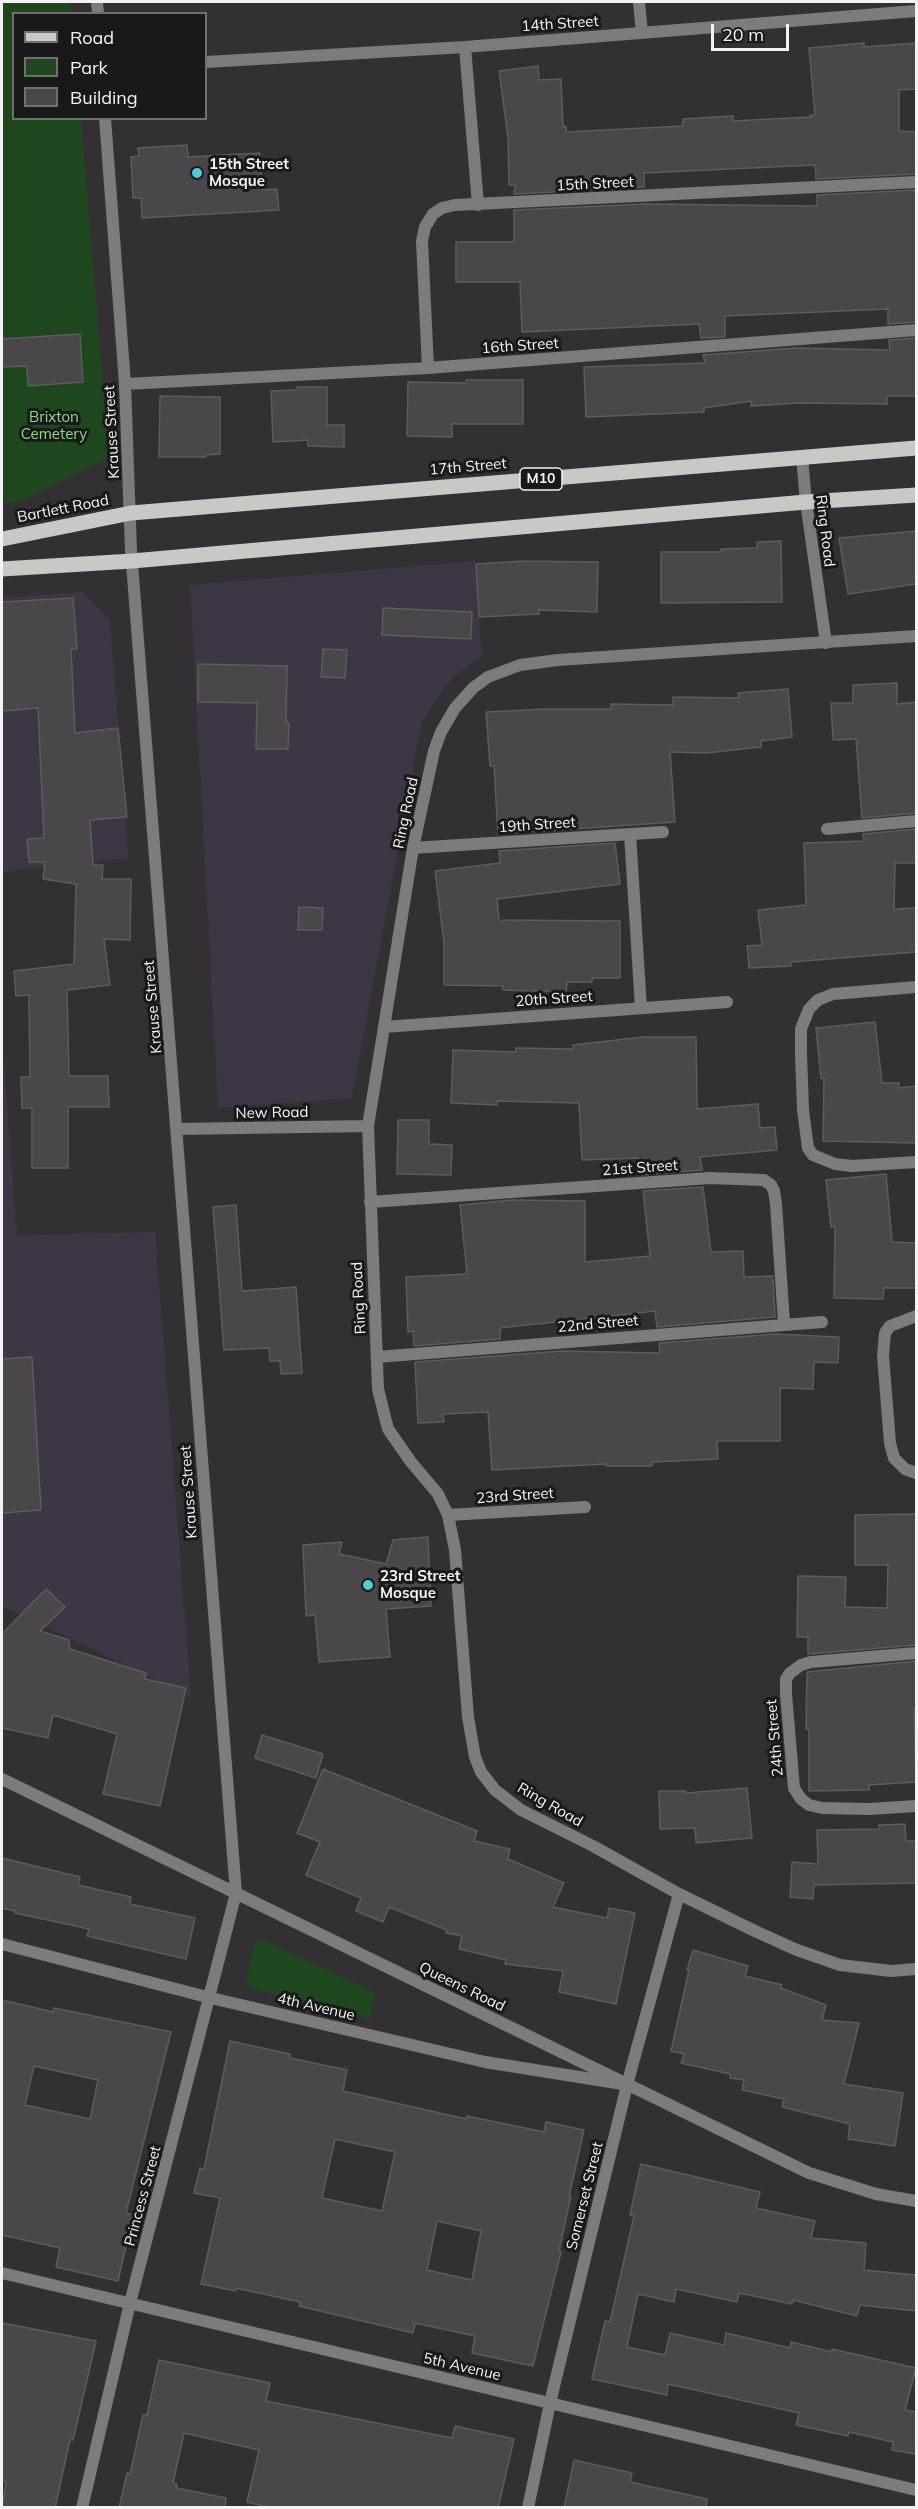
<!DOCTYPE html>
<style>
body{margin:0}
#map{position:relative;width:918px;height:2509px;overflow:hidden;background:#323033;font-family:Mulish,sans-serif}
canvas{display:block}
.frame{position:absolute;inset:0;border:3px solid #f4f2f4;pointer-events:none}
.legend{position:absolute;left:12px;top:12px;width:195px;height:108px;box-sizing:border-box;background:#1a191a;border:2px solid #717071;margin:0;padding:8px 10px;list-style:none;font-size:18px;color:#f4f2f4}
.legend li{display:flex;align-items:center;gap:12px;height:30px}
.legend b{width:30px;border:2px solid #717071}
.scale{position:absolute;left:711px;top:24px;width:78px;height:27px;box-sizing:border-box;border:3px solid #f4f2f4;border-top:0;padding-left:8px;font-size:18px;line-height:21px;white-space:nowrap;color:#f4f2f4;-webkit-text-stroke:4px #1a191a;paint-order:stroke}
</style>
<div id="map">
<canvas width="918" height="2509"></canvas>
<div class="frame"></div>
<ul class="legend">
<li><b style="height:8px;background:#cac8c4"></b>Road</li>
<li><b style="height:16px;background:#1e471e"></b>Park</li>
<li><b style="height:16px;background:#49474a"></b>Building</li>
</ul>
<div class="scale">20 m</div>
</div>
<script>
const ctx = document.querySelector('canvas').getContext('2d');
ctx.lineJoin = 'round';
function fillPath(path, color) {
  ctx.fillStyle = color;
  ctx.fill(path, 'evenodd');
}
function poly(rows) {
  const path = new Path2D();
  for (const r of rows) {
    path.moveTo(r[0], r[1]);
    for (let i = 2; i < r.length; i += 2) path.lineTo(r[i], r[i + 1]);
  }
  return path;
}
function stroke(path, color, width, dash) {
  ctx.strokeStyle = color;
  ctx.lineWidth = width;
  ctx.lineCap = dash ? 'butt' : 'round';
  ctx.setLineDash(dash || []);
  ctx.stroke(path);
}
function drawText(font, color, halo, rows, align = 'center') {
  ctx.font = font + ' Mulish,sans-serif';
  ctx.lineWidth = 6;
  ctx.setLineDash([]);
  ctx.textBaseline = 'middle';
  ctx.strokeStyle = halo;
  ctx.fillStyle = color;
  for (const [text, x, y, turn = 0] of rows) {
    ctx.save();
    ctx.translate(x, y);
    ctx.rotate((+turn || 0) * Math.PI / 180);
    ctx.textAlign = isNaN(turn) ? turn : align;
    if (halo) ctx.strokeText(text, 0, 0);
    ctx.fillText(text, 0, 0);
    ctx.restore();
  }
}
fillPath(poly([
 [475,561,482,657,453,677,422,721,352,1098,218,1108,190,585],
 [82,592,110,620,129,858,2,872,2,598],
 [2,1038,17,1235,155,1232,191,1697,2,1606]
]), '#3e3545');
fillPath(poly([
 [2,2,71,2,72,13,14,14,14,118,81,119,109,457,22,501,2,503],
 [263,1940,376,1993,369,2019,246,1987,254,1942]
]), '#1e471e');
const building = poly([
 [864,43,864,47,916,43,916,89,899,90,899,131,916,132,916,174,816,179,815,165,644,173,644,187,514,194,515,185,509,185,508,137,499,71,538,66,539,80,561,79,563,127,566,126,566,132,683,126,683,119,733,116,733,121,811,117,810,115,815,115,809,48,864,43],
 [187,145,188,157,260,153,262,190,277,189,279,210,142,218,141,198,133,198,131,157,139,156,138,148,187,145],
 [916,190,916,322,888,324,888,309,725,316,725,337,701,338,699,324,522,332,520,282,456,282,456,242,514,242,514,210,645,204,817,206,817,195,916,190],
 [80,334,83,382,28,386,27,366,2,367,2,339,80,334],
 [916,338,916,396,887,396,887,404,799,403,751,406,751,401,704,408,704,412,586,417,584,367,705,363,703,355,796,348,890,350,889,340,916,338],
 [466,380,523,380,523,424,452,424,452,437,407,436,408,382,466,383,466,380],
 [297,387,327,387,327,425,344,425,344,447,308,446,308,440,273,442,271,391,296,390,297,387],
 [160,396,220,397,220,454,206,455,206,457,159,457,160,396],
 [916,531,916,584,848,594,839,538,916,531],
 [781,541,782,602,661,603,661,552,721,552,721,549,757,548,757,542,781,541],
 [524,561,598,562,597,612,539,610,539,614,479,617,476,564,524,561],
 [73,598,77,649,71,649,75,733,118,728,127,817,90,820,93,865,103,865,102,879,131,879,130,940,104,939,110,985,67,990,69,1076,108,1076,109,1107,68,1107,68,1168,32,1168,32,1108,22,1108,21,1077,30,1077,29,995,16,996,14,971,74,964,76,884,43,879,45,862,29,862,27,839,44,838,38,708,2,711,2,602,73,598],
 [383,608,472,612,471,639,382,635,383,608],
 [323,649,347,650,345,678,321,677,323,649],
 [198,664,287,666,286,723,289,723,288,749,256,749,257,703,198,702,198,664],
 [897,683,897,704,916,702,916,813,862,818,856,739,833,740,831,703,853,703,853,685,897,683],
 [788,689,792,737,761,741,761,747,706,753,670,752,675,822,498,834,494,766,490,766,486,712,547,709,611,709,611,704,673,705,673,697,739,698,738,693,788,689],
 [916,829,916,863,895,863,894,909,916,908,916,952,791,962,791,966,749,968,747,946,762,945,758,910,806,905,804,843,864,841,863,834,916,829],
 [615,843,620,884,497,899,499,920,620,921,620,978,592,978,592,982,567,982,566,992,503,990,503,986,444,985,444,943,435,871,500,863,499,851,615,843],
 [299,907,323,908,322,930,298,930,299,907],
 [875,1022,882,1083,899,1083,899,1088,916,1086,916,1143,823,1141,824,1078,821,1078,816,1028,875,1022],
 [643,1037,696,1037,697,1109,758,1104,760,1128,775,1127,777,1150,700,1157,702,1170,641,1175,639,1158,582,1160,579,1103,497,1101,497,1105,451,1103,453,1050,516,1052,516,1048,573,1049,573,1045,643,1037],
 [398,1120,429,1120,429,1144,452,1145,451,1175,397,1174,398,1120],
 [886,1174,892,1242,916,1243,916,1288,884,1288,883,1299,834,1298,835,1227,831,1227,826,1180,886,1174],
 [703,1187,711,1252,743,1251,744,1277,773,1276,775,1317,657,1327,655,1311,500,1328,500,1339,414,1346,413,1331,408,1332,406,1277,467,1274,460,1205,512,1200,585,1201,585,1262,650,1256,643,1191,703,1187],
 [236,1205,242,1291,296,1287,302,1373,281,1374,280,1361,270,1361,269,1348,224,1350,213,1207,236,1205],
 [775,1334,839,1337,838,1363,814,1362,813,1389,780,1388,780,1441,717,1441,718,1459,652,1462,652,1466,606,1466,606,1464,492,1470,488,1412,443,1414,444,1422,418,1423,415,1362,562,1351,660,1353,659,1343,775,1334],
 [32,1357,41,1510,2,1513,2,1359,32,1357],
 [916,1514,916,1645,808,1654,808,1637,797,1637,798,1576,846,1577,845,1607,887,1608,888,1565,855,1565,855,1515,916,1514],
 [428,1537,431,1606,386,1609,390,1657,319,1662,315,1615,306,1616,303,1545,342,1542,339,1554,386,1564,393,1540,428,1537],
 [46,1589,65,1607,40,1631,69,1640,70,1649,146,1673,145,1679,186,1688,160,1806,103,1794,117,1734,53,1715,48,1738,2,1728,2,1634,46,1589],
 [916,1661,916,1708,914,1708,916,1782,869,1785,869,1790,809,1791,809,1729,806,1729,807,1672,916,1661],
 [262,1735,323,1754,316,1778,255,1758,262,1735],
 [323,1769,477,1831,474,1841,510,1849,508,1859,564,1883,553,1907,607,1918,609,1908,635,1913,616,2004,559,1992,563,1971,505,1964,506,1960,459,1949,462,1936,446,1933,447,1930,389,1907,383,1922,356,1911,361,1898,306,1875,320,1842,297,1833,323,1769],
 [747,1788,752,1838,696,1843,695,1828,660,1829,659,1791,686,1791,686,1793,747,1788],
 [905,1824,906,1841,916,1841,916,1883,814,1885,813,1899,790,1897,792,1862,818,1864,817,1830,879,1829,879,1825,905,1824],
 [2,1858,80,1877,78,1885,131,1897,130,1904,195,1918,186,1959,87,1936,89,1929,15,1913,15,1911,2,1908,2,1858],
 [693,1950,748,1966,745,1976,782,1985,781,1988,826,2005,822,2020,859,2023,844,2084,903,2093,895,2146,848,2139,850,2124,782,2107,784,2099,742,2090,744,2080,730,2078,730,2074,681,2063,684,2054,671,2051,689,1970,687,1970,693,1950],
 [2,2000,53,2012,54,2008,171,2032,126,2213,133,2215,118,2281,56,2267,60,2248,2,2235,2,2000],
 [34,2066,98,2080,90,2119,25,2105,34,2066],
 [230,2041,290,2054,290,2058,347,2070,343,2091,466,2119,467,2116,544,2132,546,2122,584,2130,569,2196,571,2196,559,2251,561,2252,533,2366,472,2353,475,2336,415,2323,413,2333,299,2306,300,2302,236,2288,236,2291,201,2284,220,2198,194,2193,200,2168,204,2169,230,2041],
 [335,2139,395,2152,382,2211,322,2198,335,2139],
 [437,2221,481,2231,472,2280,427,2270,437,2221],
 [641,2164,760,2192,756,2208,815,2221,811,2238,866,2243,864,2270,916,2275,916,2311,860,2305,857,2316,793,2300,792,2304,739,2293,737,2302,676,2289,674,2302,638,2294,627,2347,665,2355,670,2333,724,2345,726,2333,790,2348,791,2342,832,2352,832,2349,916,2368,905,2410,916,2412,916,2454,892,2450,893,2442,849,2432,848,2436,796,2425,799,2413,668,2384,667,2395,592,2379,605,2321,610,2322,634,2216,630,2215,641,2164],
 [2,2323,96,2341,73,2440,70,2440,55,2508,2,2508,6,2482,2,2481,2,2323],
 [159,2360,270,2383,266,2401,452,2438,455,2426,514,2439,498,2508,272,2508,247,2502,259,2450,184,2433,173,2483,177,2484,176,2488,226,2498,225,2508,119,2508,127,2473,130,2474,143,2415,147,2415,159,2360],
 [574,2460,632,2473,630,2482,707,2499,706,2508,564,2508,574,2460]
]);
fillPath(building, '#49474a');
stroke(building, '#5e5b5e', 1.5);
stroke(poly([
 [97,2,98,14],
 [639,2,642,33],
 [465,47,478,205],
 [206,62,465,47,916,11],
 [428,368,422,241,425,227,433,214,442,208,455,205,916,182],
 [125,384,428,368,916,330],
 [802,457,806,502,826,643],
 [916,636,558,660,520,665,488,677,473,688,455,708,441,732,434,751,413,848,368,1126,378,1389,388,1429,411,1462,438,1494,448,1515,455,1550,468,1717,475,1757,481,1772,495,1790,521,1810,593,1846,679,1894,757,1932,797,1950,840,1965,891,1971,916,1969],
 [827,829,916,821],
 [630,834,641,1008],
 [413,848,663,832],
 [916,987,833,994,818,1000,809,1009,801,1029,801,1053,803,1110,808,1148,813,1155,835,1164,852,1166,916,1162],
 [384,1027,727,1002],
 [177,1129,368,1126],
 [370,1202,710,1178,764,1180,771,1185,774,1191,776,1204,784,1323],
 [916,1316,890,1326,885,1333,883,1356,890,1443,894,1458,905,1469,916,1473],
 [377,1357,822,1322],
 [448,1515,585,1507],
 [916,1653,811,1662,801,1665,790,1673,786,1679,786,1694,794,1788,801,1799,809,1805,822,1808,869,1809,916,1806],
 [2,1944,211,1998,485,2062,623,2084],
 [2,2273,916,2490],
 [82,2508,130,2303,236,1893,131,551,125,384,105,118],
 [528,2508,550,2403,627,2085,679,1894]
]), '#7e7c7b', 12);
stroke(poly([
 [2,1779,809,2173,876,2194,916,2201]
]), '#7e7c7b', 12);
stroke(poly([
 [2,539,131,513,916,448],
 [2,569,132,561,806,502,916,495]
]), '#cac8c4', 15);
for (const [x, y, r, color] of [
 [197,173,6,"#52cbd9"],
 [368,1585,6,"#52cbd9"]
]) {
  const dot = new Path2D();
  dot.arc(x, y, r, 0, 2 * Math.PI);
  ctx.fillStyle = color;
  ctx.fill(dot);
  stroke(dot, '#1a191a', 2);
}
for (const [x, y, w] of [
 [541,479,42]
]) {
  const box = new Path2D();
  box.roundRect(x - w / 2, y - 11, w, 22, 4.5);
  ctx.fillStyle = '#1a191a';
  ctx.fill(box);
  stroke(box, '#f4f2f4', 1.5);
}
drawText('bold 14px', '#f4f2f4', null, [
 ["M10",541,479]
]);
drawText('15px', '#f4f2f4', '#1a191a', [
 ["14th Street",560,24,-4],
 ["15th Street",595,184,-3],
 ["16th Street",520,346,-4],
 ["Krause Street",112,432,-93],
 ["17th Street",468,467,-5],
 ["Bartlett Road",63,509,-11],
 ["Ring Road",825,531,83],
 ["Ring Road",406,813,-78],
 ["19th Street",537,825,-4],
 ["20th Street",554,999,-4],
 ["Krause Street",153,1007,-95],
 ["New Road",272,1113,-1],
 ["21st Street",640,1168,-4],
 ["Ring Road",359,1298,-93],
 ["22nd Street",598,1324,-5],
 ["Krause Street",189,1492,-94],
 ["23rd Street",515,1496,-4],
 ["24th Street",775,1738,-95],
 ["Ring Road",550,1805,30],
 ["Queens Road",462,1987,26],
 ["4th Avenue",316,2007,13],
 ["Princess Street",143,2196,-75],
 ["Somerset Street",585,2196,-76],
 ["5th Avenue",462,2367,13]
]);
drawText('bold 15px', '#f4f2f4', '#1a191a', [
 ["15th Street",209,164],
 ["Mosque",209,181],
 ["23rd Street",380,1576],
 ["Mosque",380,1593]
], 'left');
drawText('15px', '#8cd78b', '#1a191a', [
 ["Brixton",54,417],
 ["Cemetery",54,434]
]);
</script>
